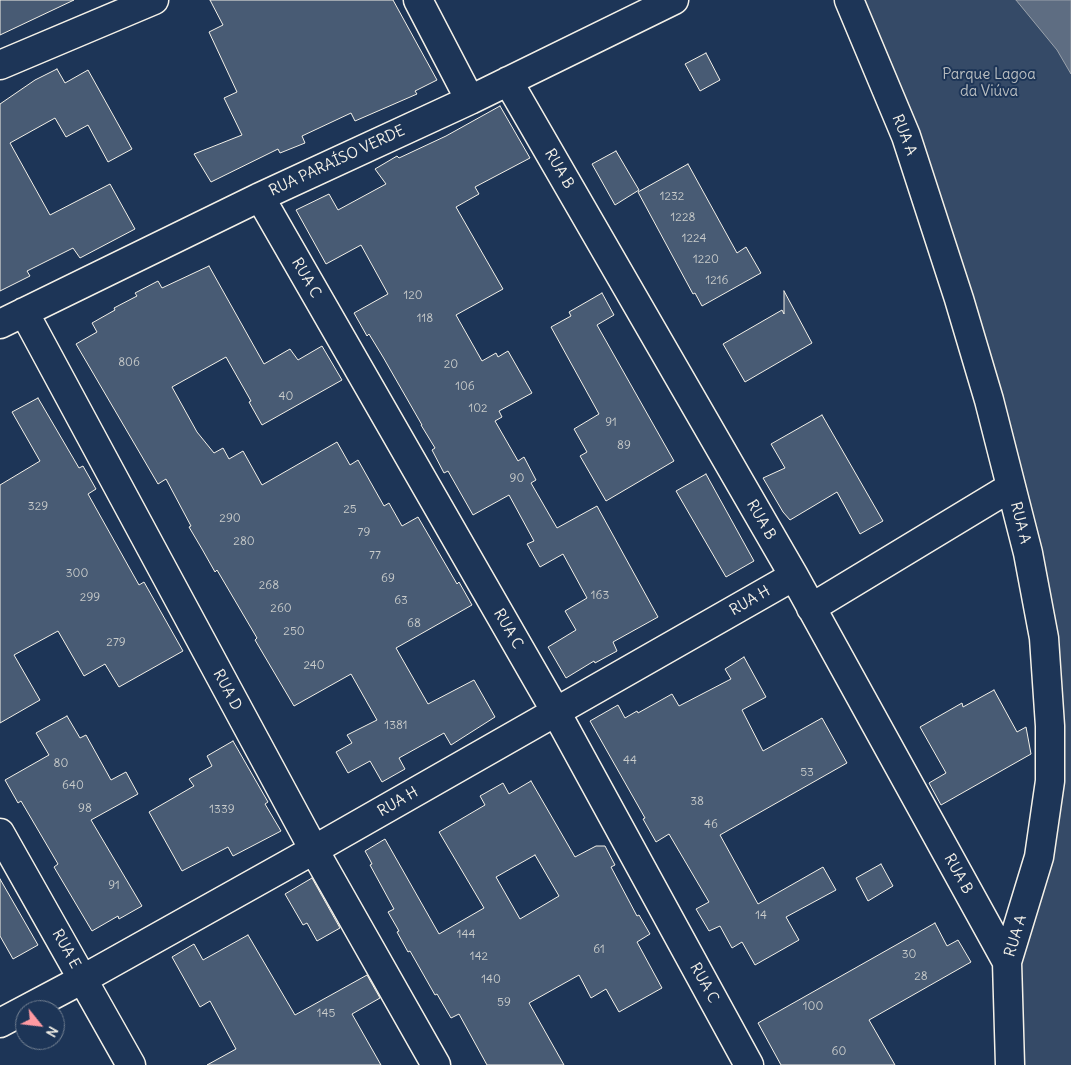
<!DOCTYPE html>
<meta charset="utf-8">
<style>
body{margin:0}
#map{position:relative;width:1071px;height:1065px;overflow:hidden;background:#1d3557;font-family:Delius,sans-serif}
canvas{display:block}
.north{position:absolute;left:15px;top:1000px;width:50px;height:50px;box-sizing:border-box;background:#1d3557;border:1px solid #738091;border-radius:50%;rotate:119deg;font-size:14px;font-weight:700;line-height:20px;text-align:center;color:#f4f1e8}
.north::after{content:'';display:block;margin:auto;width:18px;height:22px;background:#ff9aa2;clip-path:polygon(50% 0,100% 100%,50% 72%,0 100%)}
</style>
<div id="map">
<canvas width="1071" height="1065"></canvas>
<div class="north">N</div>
</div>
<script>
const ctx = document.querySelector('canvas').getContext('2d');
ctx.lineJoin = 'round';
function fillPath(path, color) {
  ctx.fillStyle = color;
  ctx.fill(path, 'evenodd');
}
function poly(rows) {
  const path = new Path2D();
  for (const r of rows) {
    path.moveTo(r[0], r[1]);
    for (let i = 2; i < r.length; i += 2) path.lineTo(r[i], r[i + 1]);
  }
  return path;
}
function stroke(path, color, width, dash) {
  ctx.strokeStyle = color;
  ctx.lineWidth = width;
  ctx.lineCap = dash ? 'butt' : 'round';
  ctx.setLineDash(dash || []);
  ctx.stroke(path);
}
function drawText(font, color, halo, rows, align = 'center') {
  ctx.font = font + ' Delius,sans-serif';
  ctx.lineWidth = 4;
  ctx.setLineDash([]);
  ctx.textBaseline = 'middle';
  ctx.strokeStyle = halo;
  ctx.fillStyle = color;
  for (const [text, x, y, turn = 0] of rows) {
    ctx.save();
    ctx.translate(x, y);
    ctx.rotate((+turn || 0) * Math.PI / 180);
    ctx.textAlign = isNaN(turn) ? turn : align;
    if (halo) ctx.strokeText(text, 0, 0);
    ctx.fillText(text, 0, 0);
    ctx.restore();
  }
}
fillPath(poly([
 [849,0,1071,0,1071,1065,1010,1065,1010,1032,1050,781,1028,553]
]), '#354a67');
const water = poly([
 [1016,0,1071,0,1071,74,1057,50,1016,0]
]);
fillPath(water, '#5e6d82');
stroke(water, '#9aa2ab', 1);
const building = poly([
 [0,0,74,0,0,35,0,0],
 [210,0,393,0,437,80,415,91,417,94,355,121,351,113,302,136,305,143,280,153,278,149,211,182,194,154,242,135,224,98,237,92,209,32,223,25,210,0],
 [706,53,720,80,700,91,685,64,706,53],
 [57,69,65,83,88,70,132,149,108,162,88,125,66,137,55,118,10,143,50,215,110,184,135,229,80,258,73,248,27,271,30,276,0,291,0,104,35,80,57,69],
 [500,106,530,158,475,187,479,194,456,207,503,289,456,315,482,361,496,353,498,357,508,351,532,393,499,411,502,417,495,421,518,461,524,457,536,480,531,483,557,528,597,506,658,617,613,642,617,651,595,663,594,661,566,678,548,647,576,630,565,611,587,598,563,554,540,567,527,544,534,541,509,495,473,515,448,471,444,473,432,450,435,448,421,425,422,425,383,357,369,334,367,336,354,313,388,294,361,245,326,264,296,210,329,194,338,210,386,184,375,169,397,156,399,158,446,136,500,106],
 [616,151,639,190,615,205,592,164,616,151],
 [688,164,737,253,746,247,761,273,702,306,695,293,693,294,638,192,688,164],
 [209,266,264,364,290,349,298,360,322,346,342,380,262,425,249,402,251,401,226,357,172,387,197,432,214,453,223,448,229,459,243,451,262,485,337,442,350,465,358,460,384,506,389,503,402,526,418,517,457,584,459,582,472,605,396,648,428,704,474,680,495,717,451,745,444,733,399,758,405,769,382,782,370,761,348,773,336,752,352,743,347,735,377,720,351,674,294,706,255,640,257,638,217,570,215,572,202,549,189,527,191,526,166,479,158,484,76,344,97,332,92,323,115,310,114,308,137,296,135,293,158,281,162,288,209,266],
 [784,291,812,343,745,382,723,344,782,310,784,314,784,291],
 [602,293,614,315,597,325,674,461,606,501,580,456,587,452,574,429,599,414,551,327,571,316,569,312,602,293],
 [38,398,79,468,83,466,96,489,88,494,139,585,144,582,183,651,119,687,105,664,84,676,58,631,14,655,40,700,0,723,0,485,40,461,12,412,38,398],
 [822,415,883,521,860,534,837,492,790,520,783,512,763,478,785,468,771,444,822,415],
 [706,474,754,561,726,577,676,491,706,474],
 [744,657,766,697,742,710,763,751,822,718,847,763,720,835,758,904,823,867,836,890,786,917,799,940,755,965,742,942,732,948,720,926,709,931,696,909,709,902,669,834,656,842,643,819,645,818,590,721,618,705,625,718,637,711,638,713,672,694,679,706,731,679,725,669,744,657],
 [994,690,1017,732,1026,727,1031,754,941,805,929,783,946,773,920,727,962,703,963,707,994,690],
 [67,716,80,738,86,735,111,780,126,772,138,794,91,820,142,906,119,919,118,916,92,931,54,867,58,864,21,801,18,803,5,780,49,755,36,733,67,716],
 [233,741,268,802,265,804,281,831,233,856,228,847,182,871,149,812,194,786,189,779,212,766,207,756,233,741],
 [531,781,575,857,596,846,605,846,615,865,611,867,637,916,639,915,650,934,637,942,662,988,619,1012,606,989,591,998,579,975,529,1003,564,1065,487,1065,459,1014,451,1018,437,994,435,995,410,951,408,952,397,932,399,931,388,912,394,909,370,865,372,864,370,860,365,851,385,839,439,934,484,908,439,832,485,805,480,796,503,783,509,794,531,781],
 [535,855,559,896,520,919,496,877,535,855],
 [881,864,893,886,868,901,856,878,881,864],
 [312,878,340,928,317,941,307,923,303,925,285,894,312,878],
 [0,879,38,945,13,959,0,936,0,879],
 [935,923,947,946,958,940,971,962,869,1020,895,1065,781,1065,758,1023,935,923],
 [248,935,295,1015,367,975,380,998,352,1014,381,1065,207,1065,236,1049,210,1001,200,1007,172,957,194,944,203,960,248,935]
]);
fillPath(building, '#485b74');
stroke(building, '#f4f1e8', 1);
const minor = poly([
 [418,0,470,100],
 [849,0,906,136,959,299,989,400,1028,553,1044,638,1050,726,1050,781,1039,857,1007,962,1010,1065],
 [0,65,154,0],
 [508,81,794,576,1007,962],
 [260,197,556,712,749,1065],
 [24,312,314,850,436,1065],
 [0,324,260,197,470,100,674,0],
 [811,608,1011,487],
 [0,833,131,1065],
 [0,1023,83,979,310,852,794,576]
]);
stroke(minor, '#f4f1e8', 31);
stroke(minor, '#1d3557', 28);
drawText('12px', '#c9cccb', null, [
 ["1232",672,197],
 ["1228",683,218],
 ["1224",694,239],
 ["1220",706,260],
 ["1216",717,281],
 ["120",413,296],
 ["118",425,319],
 ["806",129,363],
 ["20",451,365],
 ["106",465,387],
 ["40",286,397],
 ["102",478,409],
 ["91",611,423],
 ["89",624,446],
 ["90",517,479],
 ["329",38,507],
 ["25",350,510],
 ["290",230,519],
 ["79",364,533],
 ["280",244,542],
 ["77",375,556],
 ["300",77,574],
 ["69",388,579],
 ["268",269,586],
 ["163",600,596],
 ["299",90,598],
 ["63",401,601],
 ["260",281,609],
 ["68",414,624],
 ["250",294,632],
 ["279",116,643],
 ["240",314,666],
 ["1381",396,726],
 ["44",630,761],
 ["80",61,764],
 ["53",807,773],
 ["640",73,786],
 ["38",697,802],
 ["98",85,809],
 ["1339",222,810],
 ["46",711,825],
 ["91",114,886],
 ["14",761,916],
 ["144",466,935],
 ["61",599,950],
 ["30",909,955],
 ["142",479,957],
 ["28",921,977],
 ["140",491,980],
 ["59",504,1003],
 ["100",813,1007],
 ["145",326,1014],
 ["60",839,1052]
]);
drawText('15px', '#bbbfc1', '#1d3557', [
 ["Parque Lagoa",989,75],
 ["da Viúva",989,92]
]);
drawText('15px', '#f4f1e8', '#1d3557', [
 ["RUA A",904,135,69],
 ["RUA PARAÍSO VERDE",337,161,-25],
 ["RUA B",559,169,60],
 ["RUA C",306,278,60],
 ["RUA B",761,520,60],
 ["RUA A",1020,523,76],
 ["RUA H",750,601,-30],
 ["RUA C",508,629,60],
 ["RUA D",227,690,62],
 ["RUA H",398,802,-30],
 ["RUA B",958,874,61],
 ["RUA A",1016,936,-73],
 ["RUA E",66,949,61],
 ["RUA C",704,983,61]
]);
</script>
